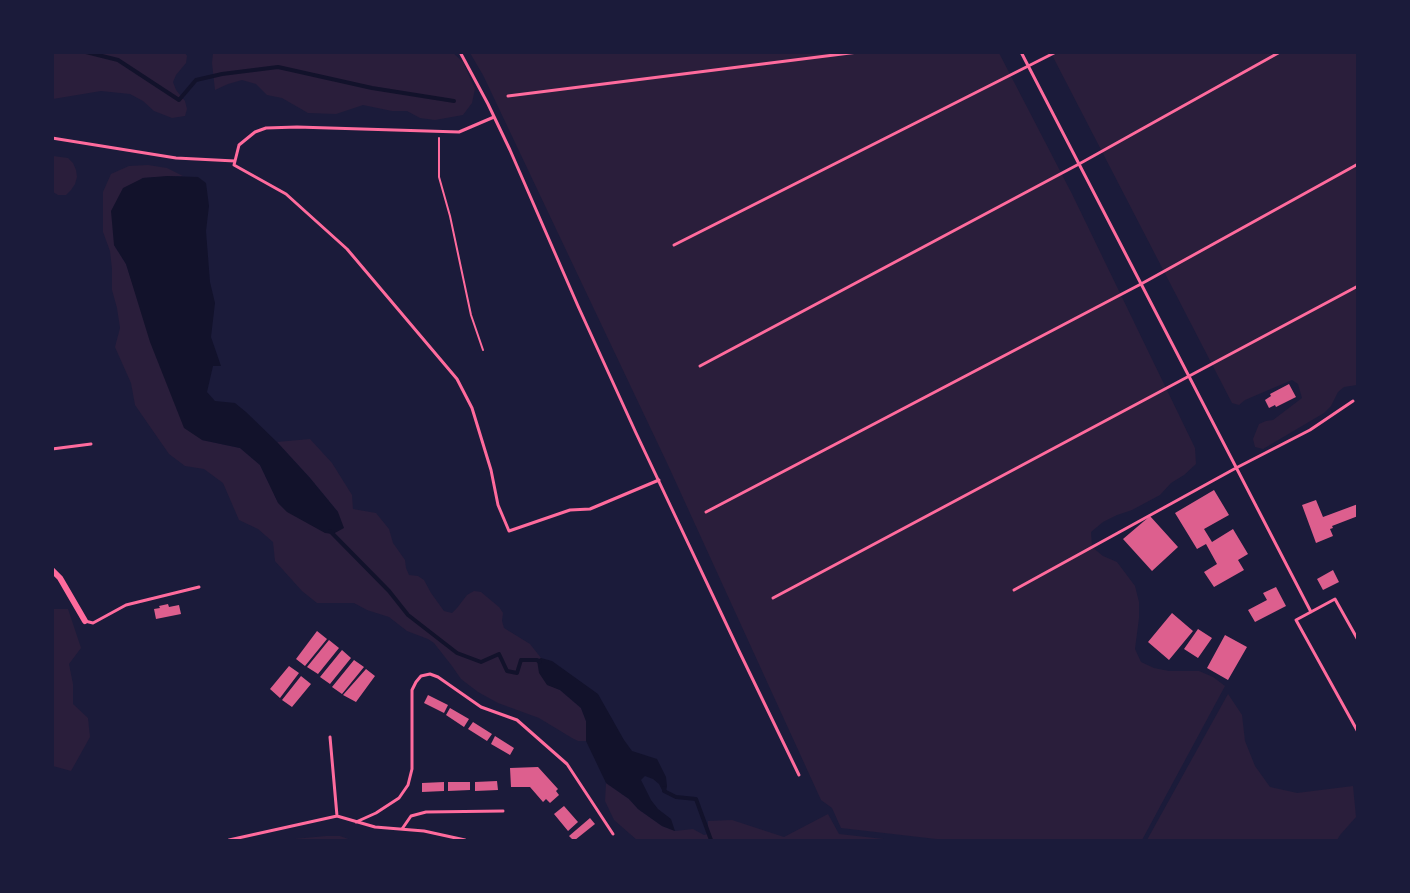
<!DOCTYPE html>
<style>
body{margin:0}
#map{position:relative;width:1410px;height:893px;overflow:hidden;background:#1b1b3a;font-family:Roboto,sans-serif}
canvas{display:block}
.frame{position:absolute;inset:0;border:54px solid #1b1b3a;pointer-events:none}
</style>
<div id="map">
<canvas width="1410" height="893"></canvas>
<div class="frame"></div>
</div>
<script>
const ctx = document.querySelector('canvas').getContext('2d');
ctx.lineJoin = 'round';
function fillPath(path, color) {
  ctx.fillStyle = color;
  ctx.fill(path, 'evenodd');
}
function poly(rows) {
  const path = new Path2D();
  for (const r of rows) {
    path.moveTo(r[0], r[1]);
    for (let i = 2; i < r.length; i += 2) path.lineTo(r[i], r[i + 1]);
  }
  return path;
}
function stroke(path, color, width, dash) {
  ctx.strokeStyle = color;
  ctx.lineWidth = width;
  ctx.lineCap = dash ? 'butt' : 'round';
  ctx.setLineDash(dash || []);
  ctx.stroke(path);
}
fillPath(poly([
 [52,53,185,53,187,56,186,63,176,75,173,82,176,90,185,101,187,109,185,116,172,118,154,111,143,101,130,94,101,91,53,99],
 [213,53,453,53,463,62,475,89,472,103,463,115,435,120,420,118,407,111,392,111,363,105,336,114,308,113,282,98,267,95,256,84,242,80,228,84,215,90,212,63],
 [470,53,999,53,1072,194,1195,448,1196,464,1184,475,1171,483,1160,495,1132,510,1117,515,1103,522,1091,532,1092,547,1103,556,1117,562,1135,586,1139,602,1139,618,1135,649,1141,662,1154,668,1169,671,1199,671,1213,677,1225,686,1142,840,945,840,841,828,832,808,821,800,668,465,483,75],
 [1051,53,1357,53,1357,385,1344,387,1338,392,1331,406,1324,413,1263,449,1255,447,1253,439,1259,424,1266,421,1273,420,1302,398,1298,384,1292,380,1245,400,1239,405,1232,403],
 [53,156,68,158,73,163,76,170,77,177,75,184,71,190,66,195,58,195,53,192],
 [148,165,167,168,183,176,142,178,114,245,126,264,135,291,202,440,240,448,260,465,278,502,338,512,310,478,277,442,310,439,332,463,352,495,353,509,376,513,389,529,393,543,405,560,406,568,409,575,418,576,424,580,431,593,444,611,452,613,457,608,467,595,474,591,481,592,499,607,503,613,502,621,504,628,530,644,541,658,537,661,547,684,560,690,581,708,586,721,586,741,578,741,572,738,539,718,498,703,478,692,461,679,452,666,434,643,428,639,407,631,389,617,367,610,354,603,317,603,302,591,275,561,273,542,258,529,239,520,223,483,204,469,185,466,169,454,135,405,131,383,115,347,120,328,117,308,112,290,112,269,110,251,103,232,103,192,111,174,129,166],
 [53,609,68,609,81,648,69,664,73,684,73,704,88,718,90,737,71,771,53,766],
 [1228,694,1242,715,1245,741,1255,766,1270,787,1297,793,1353,786,1356,817,1340,835,1337,840,1147,840],
 [606,783,629,799,638,809,662,826,675,831,693,829,704,835,708,834,708,821,732,820,784,837,828,814,839,834,893,840,637,840,614,820,605,801],
 [326,836,340,836,351,840,283,840]
]), '#2a1e3b');
fillPath(poly([
 [167,176,198,177,206,183,209,206,206,231,210,282,215,303,211,337,221,366,213,366,207,392,215,401,235,403,246,412,277,442,310,478,338,512,344,528,333,534,325,533,287,512,278,503,260,465,240,448,202,440,184,428,150,342,126,264,114,245,111,211,123,188,143,178],
 [541,658,552,661,598,694,624,740,632,751,657,759,666,777,667,786,666,792,662,790,659,784,653,779,645,776,641,780,651,800,658,809,671,819,675,831,662,826,638,809,629,799,606,783,586,741,586,721,581,708,560,690,547,685,539,673,537,660]
]), '#12122b');
stroke(poly([
 [86,52,118,60,179,100,196,80,222,74,278,67,372,88,454,101],
 [330,531,389,591,408,615,457,653,481,662,499,654,507,671,517,673,521,660,537,660,540,662],
 [664,788,664,791,676,797,696,799,711,840]
]), '#12122b', 4);
fillPath(poly([
 [1289,384,1296,397,1276,407,1275,405,1269,408,1265,400,1271,396,1270,394],
 [1214,490,1229,515,1204,529,1212,542,1233,529,1248,554,1238,560,1244,570,1214,587,1204,572,1217,564,1206,544,1197,549,1175,513],
 [1316,500,1323,517,1358,504,1358,516,1332,526,1333,528,1330,529,1333,536,1316,543,1302,505],
 [1150,516,1178,547,1152,571,1123,539],
 [1333,570,1339,582,1323,590,1317,579],
 [1276,587,1286,606,1255,622,1248,610,1267,600,1263,593],
 [168,604,169,607,179,605,181,614,156,619,154,609,160,608,159,606],
 [1172,613,1193,631,1169,660,1148,642],
 [1198,629,1212,638,1198,658,1184,649],
 [317,631,327,639,305,666,296,659],
 [1225,635,1247,647,1228,680,1207,668],
 [329,640,339,648,318,674,307,667],
 [342,650,351,658,330,684,320,677],
 [354,660,364,667,342,694,332,687],
 [289,666,299,673,280,698,270,689],
 [366,669,375,676,356,702,343,695],
 [301,676,311,684,292,707,282,700],
 [428,695,448,705,444,713,424,703],
 [450,708,469,719,464,727,446,715],
 [473,722,492,734,487,741,468,729],
 [495,736,514,748,510,755,491,744],
 [538,767,558,789,556,791,559,795,550,803,546,799,543,802,530,787,511,787,510,768],
 [497,781,498,790,475,791,475,782],
 [444,782,444,791,422,792,422,783],
 [448,782,470,782,470,790,448,791],
 [564,806,578,822,568,831,554,814],
 [590,818,595,824,575,840,573,840,569,836]
]), '#dd5f8e');
stroke(poly([
 [439,138,439,177,450,216,471,315,483,350]
]), '#ff6b9d', 2);
stroke(poly([
 [460,52,488,104,510,150,578,306,636,433,740,653,799,775],
 [1021,52,1311,612],
 [508,96,858,52],
 [494,117,459,132,297,127,266,128,255,132,239,145,234,165,286,194,347,249,457,379,472,408,491,470,498,505,509,531,570,510,590,509,659,480],
 [52,138,176,158,235,161],
 [674,245,1056,52],
 [700,366,1079,164,1280,52],
 [52,449,91,444],
 [706,512,1141,284,1358,164],
 [1014,590,1236,468,1310,430,1353,401],
 [773,598,1358,286],
 [85,621,93,623,126,605,199,587],
 [1358,640,1335,599,1296,620,1358,732],
 [337,816,375,827,424,831,465,840],
 [356,822,376,813,399,798,408,785,412,769,412,690,416,682,421,676,430,674,438,677,481,707,517,720,567,764,613,834],
 [402,829,411,816,426,812,503,811],
 [229,840,337,816,330,737]
]), '#ff6b9d', 3);
stroke(poly([
 [52,570,60,578,85,621]
]), '#ff6b9d', 6);
</script>
